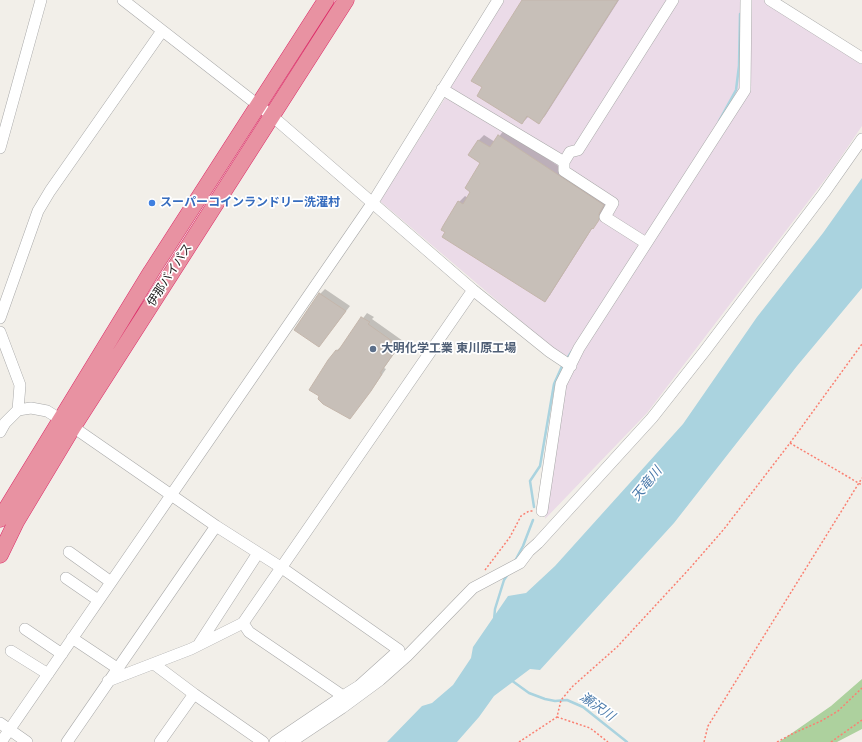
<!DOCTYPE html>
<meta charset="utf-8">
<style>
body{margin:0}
canvas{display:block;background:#f2efe9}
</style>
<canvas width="862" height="742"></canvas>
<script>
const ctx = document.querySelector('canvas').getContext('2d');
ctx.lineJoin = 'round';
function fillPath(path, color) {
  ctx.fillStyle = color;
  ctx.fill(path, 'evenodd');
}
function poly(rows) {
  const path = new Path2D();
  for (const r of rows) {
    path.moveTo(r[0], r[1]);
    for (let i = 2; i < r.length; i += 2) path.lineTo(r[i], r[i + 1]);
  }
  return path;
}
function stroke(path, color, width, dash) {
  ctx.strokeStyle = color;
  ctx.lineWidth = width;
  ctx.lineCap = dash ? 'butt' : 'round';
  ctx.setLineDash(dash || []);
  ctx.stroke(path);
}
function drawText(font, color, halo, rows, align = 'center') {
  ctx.font = font + ' Arial,"Noto Sans JP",sans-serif';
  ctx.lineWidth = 3.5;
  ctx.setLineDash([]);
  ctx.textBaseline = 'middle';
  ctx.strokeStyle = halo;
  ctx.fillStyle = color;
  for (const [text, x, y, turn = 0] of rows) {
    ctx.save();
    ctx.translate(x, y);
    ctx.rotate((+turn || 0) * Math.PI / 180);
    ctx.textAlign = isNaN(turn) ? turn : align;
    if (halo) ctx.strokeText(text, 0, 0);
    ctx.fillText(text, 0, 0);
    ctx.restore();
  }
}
fillPath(poly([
 [501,0,771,0,862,57,862,126,833,169,647,413,545,519,559,382,570,358,564,354,561,354,521,321,380,201,447,95,448,89]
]), '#ebdbe8');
fillPath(poly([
 [862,679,862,729,837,742,779,742,831,706]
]), '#add19e');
fillPath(poly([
 [862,178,862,288,797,366,674,523,540,670,530,669,494,696,479,717,457,742,387,742,422,706,432,703,453,685,471,658,473,647,508,596,526,593,555,566,683,424,757,317,823,233]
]), '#aad3df');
fillPath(poly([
 [524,0,619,0,545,116,538,123,529,116,522,123,483,87],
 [504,130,608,199,604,207,604,213,593,227,550,295,545,301,459,202,465,196,468,198,482,163,478,141,484,135,495,142],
 [325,289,350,306,319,346,295,329,320,294],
 [367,313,374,317,372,319,403,341,384,368,386,369,375,385,350,418,337,350,342,346]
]), '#0003');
stroke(poly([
 [719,121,736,90,739,66,740,14],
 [566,360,572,351],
 [534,507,530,481,540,466,554,384,563,364],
 [515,561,523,546,533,520],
 [494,620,495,609,504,580,508,574],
 [511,680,529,693,545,699,555,701,567,700,583,707,627,742]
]), '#aad3df', 2.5);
const building = poly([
 [522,0,618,0,539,124,527,116,522,124,477,96,482,87,471,81,522,0],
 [498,135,604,205,599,214,599,220,593,229,592,228,545,302,442,237,445,232,441,230,443,226,458,201,463,204,470,192,465,188,480,163,468,155,478,140,490,147,498,135],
 [319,293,346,311,319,347,294,330,319,293],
 [361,317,370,322,368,324,399,346,380,373,382,374,371,391,350,419,323,404,318,399,319,396,309,390,328,360,336,350,338,351,361,317]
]);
fillPath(building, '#c7bfb8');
stroke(building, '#c4b6ab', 1);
const minor = poly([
 [123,0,272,116,473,290,550,352,571,366],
 [770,0,862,58],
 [442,89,564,162,564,171,613,203,605,217,646,243],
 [0,148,41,0],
 [564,162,570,152,578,150,673,0],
 [0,318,38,211,50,191,162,31],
 [0,332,20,385,18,410],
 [0,432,5,423,18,410,31,408,47,411,73,427,216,526,282,568,399,650,359,686,343,696,249,632,243,623],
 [542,511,561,384,579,348,745,90,746,0],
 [69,552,111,582],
 [66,578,98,600],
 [25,629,62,654],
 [72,638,117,668],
 [199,644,258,553],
 [11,651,48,674],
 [154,664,194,694,160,742],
 [108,681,191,649,243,623,473,290],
 [194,694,263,742],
 [0,723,27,742],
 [1,742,373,202,498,0],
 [67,742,216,526],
 [275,742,343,696],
 [291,742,342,708,380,680,407,656,473,588,520,563,529,551,538,543,652,418,704,352,824,193,862,139]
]);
const highway = poly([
 [0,519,151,272,326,0],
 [0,555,16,522,73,427,346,0]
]);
stroke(minor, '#a9a9a9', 12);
stroke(highway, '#dc2a67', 17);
stroke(poly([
 [790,443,862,485],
 [485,570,510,537,521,516,529,511,533,511],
 [557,717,590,728,608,742],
 [519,742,557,717,561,700,573,686,617,647,691,567,724,529,790,443,862,344],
 [704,742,708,726,862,478],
 [777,742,792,734,821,721,838,711,862,688],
 [831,742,862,720]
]), '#fa8072', 1.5, [2, 2]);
stroke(minor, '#fff', 11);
stroke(highway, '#e892a2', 16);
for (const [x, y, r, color] of [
 [152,203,4,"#3f7fe0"],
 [373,349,4,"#5c6f8a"]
]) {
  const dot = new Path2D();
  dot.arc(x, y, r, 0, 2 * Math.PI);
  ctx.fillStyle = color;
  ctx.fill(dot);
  stroke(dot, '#fff', 1.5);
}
drawText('bold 12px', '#366cbe', '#fff', [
 ["スーパーコインランドリー洗濯村",160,203]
], 'left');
drawText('12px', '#222', '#fff', [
 ["伊那バイパス",170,275,-57]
]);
drawText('bold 12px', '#4e5e75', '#fff', [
 ["大明化学工業 東川原工場",381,349]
], 'left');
drawText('italic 13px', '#4a7aab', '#fff', [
 ["天竜川",647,484,-51],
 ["瀬沢川",597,707,35]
]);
</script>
